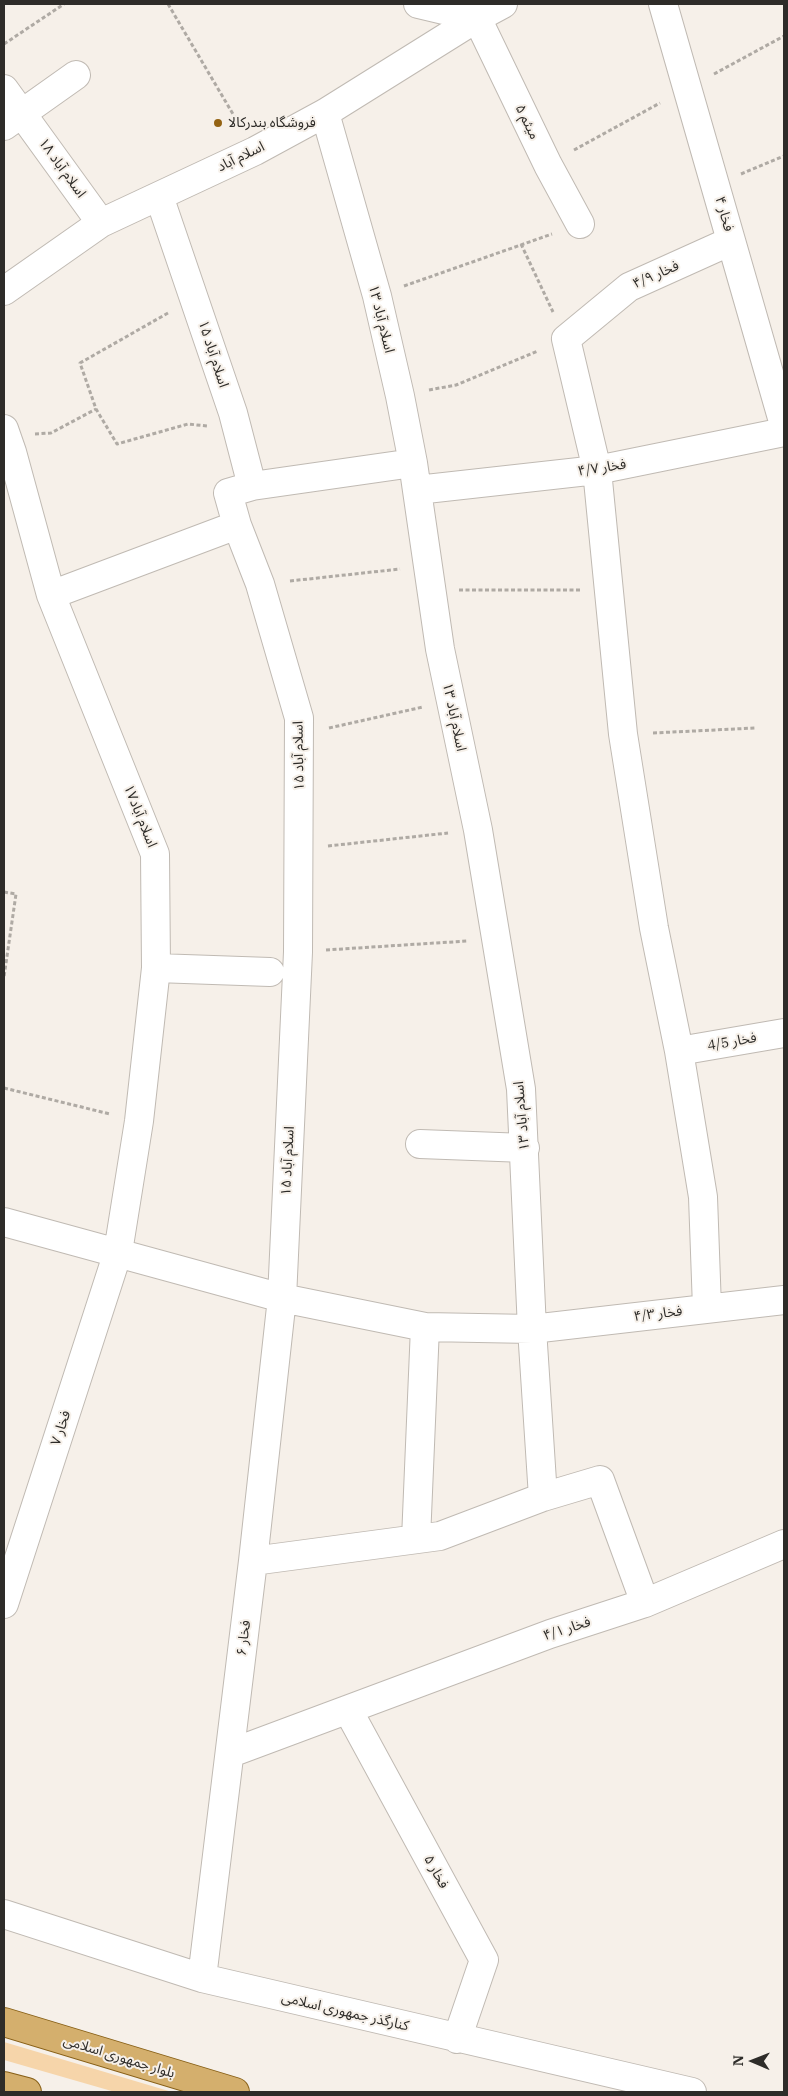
<!DOCTYPE html>
<meta charset="utf-8">
<style>
body{margin:0}
#map{position:relative;width:788px;height:2096px;overflow:hidden;background:#f6f0e9;font-family:"IBM Plex Serif",serif}
canvas{display:block}
.frame{position:absolute;inset:0;border:5px solid #2e2c29;pointer-events:none}
.north{position:absolute;left:728px;top:2036px;width:50px;height:50px;-webkit-text-stroke:4px #f6f0e9;paint-order:stroke;rotate:271deg;font-size:14px;font-weight:700;line-height:20px;text-align:center;color:#2e2c29}
.north::after{content:'';display:block;margin:auto;width:18px;height:22px;background:#2e2c29;clip-path:polygon(50% 0,100% 100%,50% 72%,0 100%)}
</style>
<div id="map">
<canvas width="788" height="2096"></canvas>
<div class="frame"></div>
<div class="north">N</div>
</div>
<script>
const ctx = document.querySelector('canvas').getContext('2d');
ctx.lineJoin = 'round';
function fillPath(path, color) {
  ctx.fillStyle = color;
  ctx.fill(path, 'evenodd');
}
function poly(rows) {
  const path = new Path2D();
  for (const r of rows) {
    path.moveTo(r[0], r[1]);
    for (let i = 2; i < r.length; i += 2) path.lineTo(r[i], r[i + 1]);
  }
  return path;
}
function stroke(path, color, width, dash) {
  ctx.strokeStyle = color;
  ctx.lineWidth = width;
  ctx.lineCap = dash ? 'butt' : 'round';
  ctx.setLineDash(dash || []);
  ctx.stroke(path);
}
function drawText(font, color, halo, rows, align = 'center') {
  ctx.font = font + ' "IBM Plex Serif","Noto Sans Arabic",serif';
  ctx.lineWidth = 4;
  ctx.setLineDash([]);
  ctx.textBaseline = 'middle';
  ctx.strokeStyle = halo;
  ctx.fillStyle = color;
  for (const [text, x, y, turn = 0] of rows) {
    ctx.save();
    ctx.translate(x, y);
    ctx.rotate((+turn || 0) * Math.PI / 180);
    ctx.textAlign = isNaN(turn) ? turn : align;
    if (halo) ctx.strokeText(text, 0, 0);
    ctx.fillText(text, 0, 0);
    ctx.restore();
  }
}
fillPath(poly([
 [4,2042,172,2092,115,2092,4,2060]
]), '#f6d5aa');
const minor = poly([
 [418,4,477,18,548,165,580,224],
 [663,4,784,425],
 [4,89,101,223],
 [325,113,377,296,400,396,413,463,440,649,478,830,521,1089,532,1329,543,1497],
 [4,126,76,75],
 [159,196,233,413,252,486,228,493,237,525,260,584,299,718,298,952,282,1298,253,1561,202,1978],
 [4,291,101,223,255,151,325,113,477,18,503,4],
 [4,429,12,452,51,595,155,854,156,968,139,1121,118,1252,4,1604],
 [252,486,413,463],
 [417,490,597,470,784,432],
 [51,595,237,525],
 [156,968,270,972],
 [679,1051,784,1033],
 [420,1144,525,1148],
 [4,1222,282,1298,425,1327,532,1329,784,1300],
 [707,1308,703,1197,679,1051,654,928,623,734,597,470,566,339,629,287,731,241],
 [416,1539,425,1327],
 [253,1561,440,1536,543,1497,600,1480,645,1603],
 [348,1710,484,1960,457,2039],
 [231,1753,550,1634,645,1603,784,1544],
 [4,1914,202,1978,692,2092]
]);
const major = poly([
 [4,2022,235,2092],
 [4,2086,27,2092]
]);
stroke(minor, '#c0bab3', 30);
stroke(major, '#875f16', 30);
stroke(poly([
 [168,4,240,126],
 [4,44,64,4],
 [714,74,784,36],
 [574,150,660,103],
 [741,174,784,156],
 [521,244,553,312],
 [404,286,552,234],
 [168,313,80,363,96,409,117,444,188,424,207,426],
 [429,390,456,385,538,351],
 [35,434,51,433,96,409],
 [290,581,400,569],
 [459,590,581,590],
 [329,728,423,707],
 [653,733,755,728],
 [328,846,448,833],
 [4,892,16,894,4,977],
 [326,950,467,941],
 [4,1088,110,1114]
]), '#afaaa4', 3, [4, 2.5]);
stroke(minor, '#fff', 28);
stroke(major, '#d4af6d', 28);
for (const [x, y, r, color] of [
 [218,123,5,"#946313"]
]) {
  const dot = new Path2D();
  dot.arc(x, y, r, 0, 2 * Math.PI);
  ctx.fillStyle = color;
  ctx.fill(dot);
  stroke(dot, '#f6f0e9', 2);
}
drawText('14px', '#2e2c29', '#f6f0e9', [
 ["میثم ۵",527,122,64],
 ["اسلام آباد",241,157,-26],
 ["اسلام آباد ۱۸",62,168,54],
 ["فخار ۴",724,214,74],
 ["فخار ۴/۹",656,275,-24],
 ["اسلام آباد ۱۳",381,319,76],
 ["اسلام آباد ۱۵",213,354,72],
 ["فخار ۴/۷",602,468,-9],
 ["اسلام آباد ۱۳",454,717,78],
 ["اسلام آباد ۱۵",299,756,-91],
 ["اسلام آباد۱۷",140,816,68],
 ["فخار 4/5",732,1042,-10],
 ["اسلام آباد ۱۳",522,1116,-95],
 ["اسلام آباد ۱۵",288,1161,-87],
 ["فخار ۴/۳",658,1314,-7],
 ["فخار ۷",61,1428,-72],
 ["فخار ۴/۱",567,1629,-18],
 ["فخار ۶",244,1638,-83],
 ["فخار ۵",436,1872,61],
 ["کنارگذر جمهوری اسلامی",345,2012,13],
 ["بلوار جمهوری اسلامی",119,2057,17]
]);
drawText('14px', '#2e2c29', '#f6f0e9', [
 ["فروشگاه بندرکالا",228,123]
], 'left');
</script>
